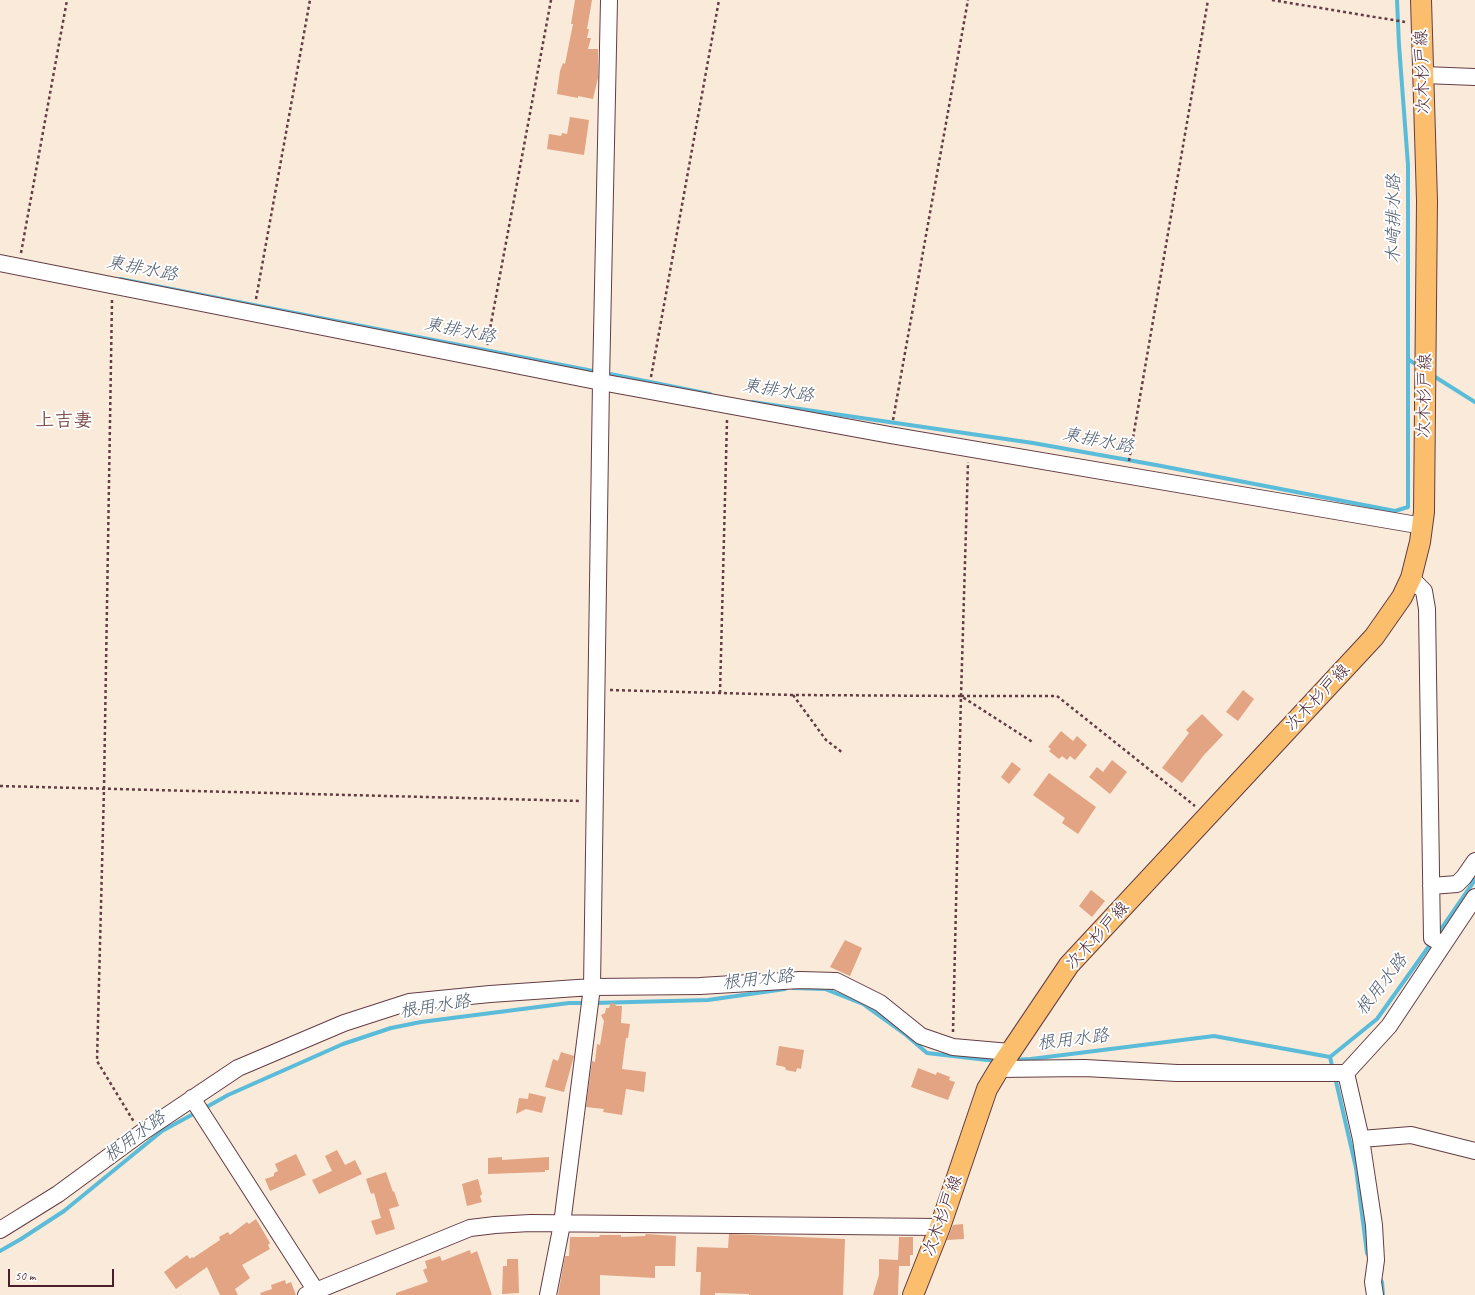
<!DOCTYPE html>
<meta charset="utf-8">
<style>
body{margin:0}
#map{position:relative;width:1475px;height:1295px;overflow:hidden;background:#f9ead9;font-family:Caveat,sans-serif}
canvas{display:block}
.scale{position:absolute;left:8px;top:1269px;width:106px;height:18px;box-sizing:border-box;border:2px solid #4a1f2b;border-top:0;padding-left:5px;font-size:12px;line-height:14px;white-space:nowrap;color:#4a1f2b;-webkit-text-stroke:3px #fff;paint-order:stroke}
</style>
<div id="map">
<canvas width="1475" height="1295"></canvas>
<div class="scale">50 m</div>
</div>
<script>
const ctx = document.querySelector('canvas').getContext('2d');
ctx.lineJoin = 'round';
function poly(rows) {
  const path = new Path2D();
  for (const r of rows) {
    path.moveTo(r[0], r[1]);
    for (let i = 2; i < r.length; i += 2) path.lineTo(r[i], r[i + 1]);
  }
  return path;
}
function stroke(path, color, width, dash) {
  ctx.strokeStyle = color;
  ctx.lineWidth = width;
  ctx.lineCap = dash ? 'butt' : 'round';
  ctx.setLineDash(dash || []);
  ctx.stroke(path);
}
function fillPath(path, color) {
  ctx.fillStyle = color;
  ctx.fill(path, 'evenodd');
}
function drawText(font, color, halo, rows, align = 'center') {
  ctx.font = font + ' Caveat,"Klee One",sans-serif';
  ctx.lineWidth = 4;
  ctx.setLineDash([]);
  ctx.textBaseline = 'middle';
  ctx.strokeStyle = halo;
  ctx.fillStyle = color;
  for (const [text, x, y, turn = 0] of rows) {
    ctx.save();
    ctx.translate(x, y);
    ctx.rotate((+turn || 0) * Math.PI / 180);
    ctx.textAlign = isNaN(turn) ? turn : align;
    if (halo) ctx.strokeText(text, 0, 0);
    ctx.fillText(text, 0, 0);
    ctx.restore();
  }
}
stroke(poly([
 [120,279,598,372],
 [1408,359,1419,367],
 [605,373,710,394],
 [1432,375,1475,402],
 [752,402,1033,443,1156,465,1395,511,1408,507,1408,165,1399,45,1397,0],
 [1437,935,1475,880],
 [793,988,825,989,863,1004,906,1035,927,1053,987,1060,999,1060],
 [594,1003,708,1000,785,989],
 [1330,1057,1333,1070],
 [1013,1060,1031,1059,1214,1036,1330,1057,1377,1019,1432,942],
 [1335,1077,1356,1168,1367,1253,1370,1258],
 [203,1109,228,1095,343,1044,391,1028,421,1022,569,1003,587,1003],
 [0,1251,21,1239,64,1211,162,1131,197,1112],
 [1379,1277,1382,1282,1383,1295]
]), '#5bbcd9', 4);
fillPath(poly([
 [575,0,592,0,587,29,589,29,587,38,591,38,588,49,598,49,598,78,593,99,578,96,578,98,557,94,560,71,563,63,565,64,573,24,571,24],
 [570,117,589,120,584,155,547,149,549,134,561,136,562,133,567,134],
 [1243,690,1254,699,1238,721,1226,712],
 [1202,714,1223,735,1204,755,1182,783,1162,768,1189,733,1186,730],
 [1061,731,1073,741,1077,736,1087,745,1075,760,1070,756,1067,760,1062,756,1059,759,1049,751,1051,749,1048,747],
 [1112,760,1127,772,1110,794,1089,777,1097,767,1103,772],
 [1012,762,1021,769,1009,784,1001,777],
 [1049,773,1096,807,1078,834,1062,823,1065,818,1033,795],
 [1091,890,1105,901,1092,917,1079,906],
 [845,940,862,948,850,976,830,967],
 [611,1002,617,1006,622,1006,621,1023,630,1024,628,1038,626,1038,622,1069,646,1072,644,1092,626,1089,622,1115,603,1112,604,1109,586,1107,592,1061,595,1062,597,1044,600,1045,604,1021,601,1015,605,1013,606,1008,609,1008],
 [779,1046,804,1050,801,1069,797,1068,796,1072,786,1070,785,1067,776,1065],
 [561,1052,574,1056,564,1092,545,1087,553,1059,558,1061],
 [918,1068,936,1075,937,1072,950,1077,949,1080,955,1082,948,1100,911,1087],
 [529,1093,546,1097,542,1113,526,1109,516,1114,519,1098,528,1099],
 [337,1150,345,1165,355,1160,362,1174,319,1194,312,1180,332,1171,325,1156],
 [296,1154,306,1175,270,1191,265,1179,274,1176,274,1173,278,1171,275,1164],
 [502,1157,502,1160,549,1157,549,1170,545,1170,545,1172,488,1174,488,1158],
 [386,1172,393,1192,394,1191,399,1206,389,1209,395,1229,376,1235,371,1221,381,1218,374,1193,371,1194,366,1179],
 [478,1179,482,1194,480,1196,482,1202,467,1206,462,1184],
 [256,1219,270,1243,268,1245,270,1249,242,1265,250,1278,235,1289,238,1295,220,1295,207,1267,176,1289,164,1272,187,1255,190,1259,192,1257,193,1258,220,1240,219,1237,228,1232,230,1235,247,1222,249,1224],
 [963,1224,964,1239,947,1240,953,1225],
 [646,1234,676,1236,675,1266,655,1266,655,1278,600,1275,600,1295,558,1295,565,1256,569,1256,570,1237,599,1237,600,1235,621,1235,621,1237,645,1236],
 [729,1234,845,1239,843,1295,749,1295,749,1294,715,1293,715,1295,700,1295,701,1272,696,1272,697,1247,728,1248],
 [899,1237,913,1237,913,1255,910,1255,910,1266,899,1266,898,1295,873,1295,879,1275,879,1259,898,1260],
 [470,1250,471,1254,477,1251,492,1295,396,1295,396,1293,428,1282,423,1270,427,1268,425,1261,440,1256,442,1261],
 [507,1259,518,1259,519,1293,502,1294,503,1266,507,1266],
 [285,1280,286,1284,291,1282,296,1295,261,1295,260,1293,272,1289,271,1285]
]), '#e2a483');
const minor = poly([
 [1424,75,1475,77],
 [0,263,601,382,890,435,1423,526],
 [1411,578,1424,591,1427,609,1432,938,1442,944],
 [1431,886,1457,884,1464,877,1475,861],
 [999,1069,1085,1068,1177,1073,1346,1073,1389,1026,1475,897],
 [1346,1073,1361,1139,1374,1225,1376,1260,1373,1282,1375,1295],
 [192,1098,316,1291],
 [1361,1139,1411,1135,1475,1151],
 [0,1230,58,1194,141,1133,238,1068,344,1023,409,1002,490,994,592,987,700,986,800,980,836,981,880,1003,921,1036,953,1047,1010,1052],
 [306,1295,470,1228,495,1225,530,1223,940,1227],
 [548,1295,562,1224,592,987,601,382,609,0]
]);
const major = poly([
 [913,1295,940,1227,987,1089,999,1069,1069,965,1374,637,1402,597,1411,578,1420,542,1424,512,1427,201,1421,0]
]);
stroke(minor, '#643d45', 18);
stroke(major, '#643d45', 22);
stroke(poly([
 [1272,0,1405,22],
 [21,253,67,0],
 [256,299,310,0],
 [112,300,104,788,97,1061,134,1122],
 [487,345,551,0],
 [651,377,719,0],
 [893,420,968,0],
 [1129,461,1208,0],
 [610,690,793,695,961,696,1034,743],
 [720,693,727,420],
 [793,695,826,740,843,753],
 [961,696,1057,696,1195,806],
 [0,786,581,801],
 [953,1032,961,696,968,462]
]), '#643d45', 2.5, [3, 3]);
stroke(minor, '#fff', 16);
stroke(major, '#fabe6d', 20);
drawText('17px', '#4a1f2b', '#fff', [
 ["次木杉戸線",1423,72,-92],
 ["次木杉戸線",1425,396,-89],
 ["次木杉戸線",1318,698,-47],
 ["次木杉戸線",1098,936,-48],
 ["次木杉戸線",943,1216,-70]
]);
drawText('italic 18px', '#515e71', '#fff', [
 ["木崎排水路",1394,219,-90],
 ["東排水路",142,269,11],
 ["東排水路",460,331,11],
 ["東排水路",778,391,9],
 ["東排水路",1098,441,11],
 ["根用水路",758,980,-6],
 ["根用水路",1382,985,-52],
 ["根用水路",435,1007,-9],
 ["根用水路",1073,1040,-7],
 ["根用水路",135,1137,-37]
]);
drawText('bold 19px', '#7f4e4a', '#fff', [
 ["上吉妻",64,421]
]);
</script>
